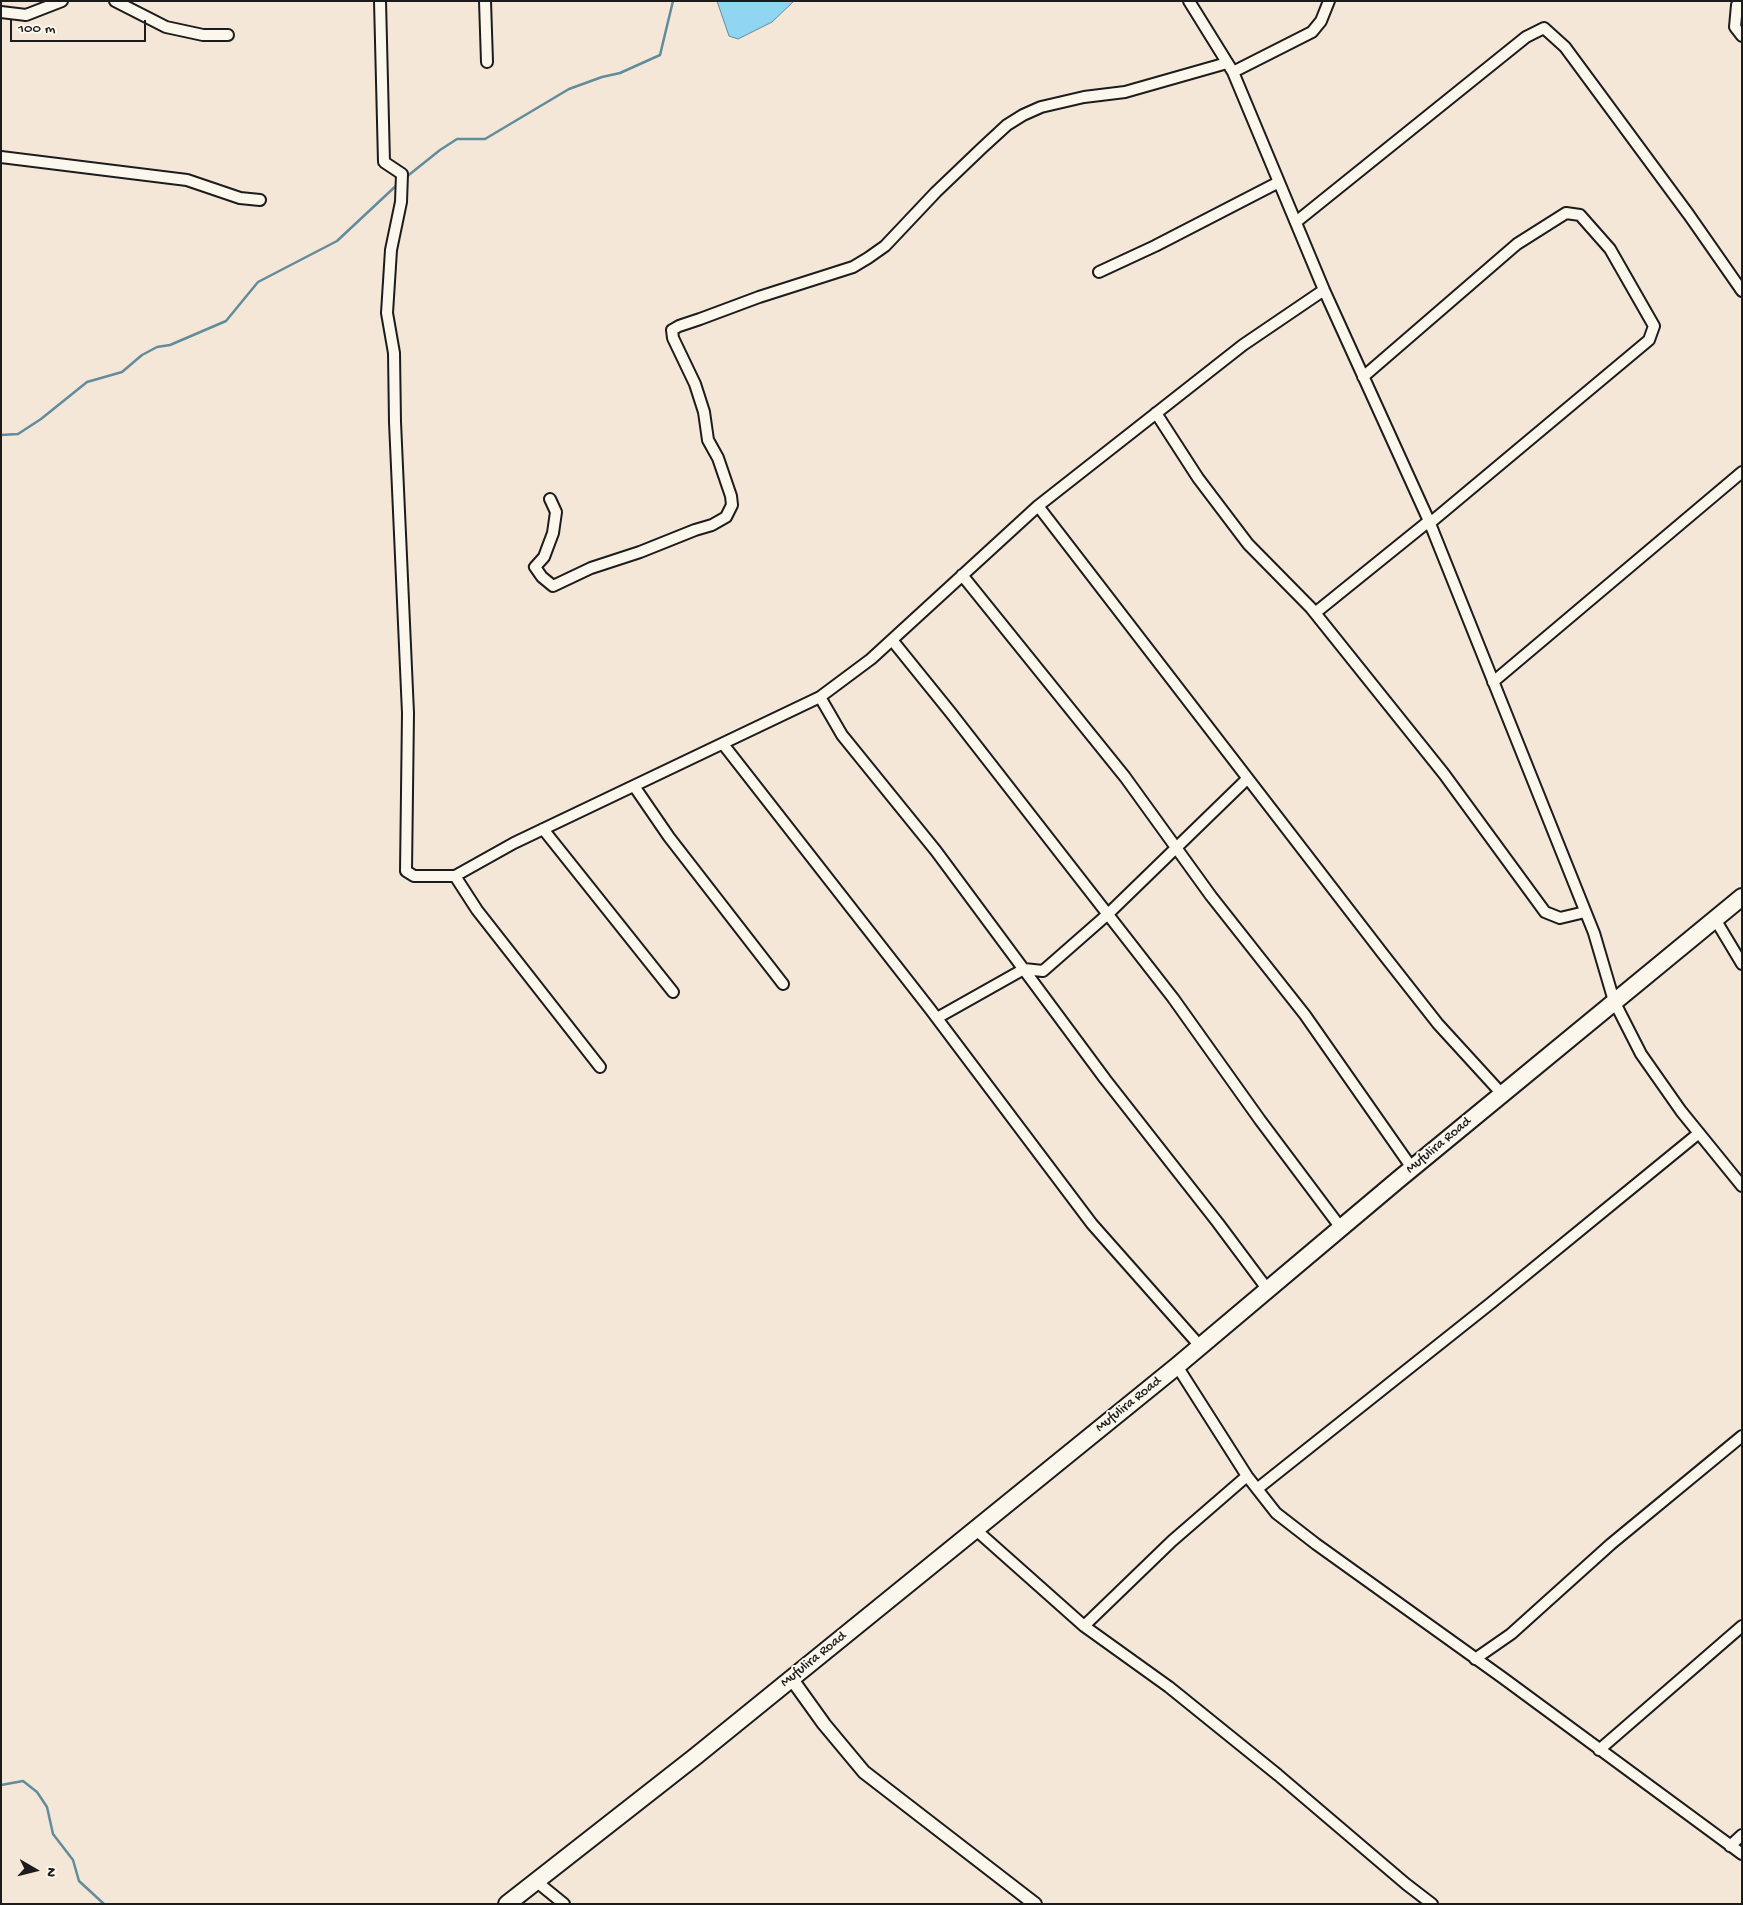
<!DOCTYPE html>
<style>
body{margin:0}
#map{position:relative;width:1743px;height:1905px;overflow:hidden;background:#f4e7d8;font-family:"Gochi Hand",sans-serif}
canvas{display:block}
.frame{position:absolute;inset:0;border:2px solid #1c1c1c;pointer-events:none}
.north{position:absolute;left:10px;top:1845px;width:50px;height:50px;-webkit-text-stroke:4px #fbf7ec;paint-order:stroke;rotate:98deg;font-size:14px;font-weight:700;line-height:20px;text-align:center;color:#1c1c1c}
.north::after{content:'';display:block;margin:auto;width:18px;height:22px;background:#1c1c1c;clip-path:polygon(50% 0,100% 100%,50% 72%,0 100%)}
.scale{position:absolute;left:10px;top:20px;width:136px;height:22px;box-sizing:border-box;border:2px solid #1c1c1c;border-top:0;padding-left:6px;font-size:15px;line-height:18px;white-space:nowrap;color:#1c1c1c;-webkit-text-stroke:4px #fbf7ec;paint-order:stroke}
</style>
<div id="map">
<canvas width="1743" height="1905"></canvas>
<div class="frame"></div>
<div class="north">N</div>
<div class="scale">100 m</div>
</div>
<script>
const ctx = document.querySelector('canvas').getContext('2d');
ctx.lineJoin = 'round';
function fillPath(path, color) {
  ctx.fillStyle = color;
  ctx.fill(path, 'evenodd');
}
function poly(rows) {
  const path = new Path2D();
  for (const r of rows) {
    path.moveTo(r[0], r[1]);
    for (let i = 2; i < r.length; i += 2) path.lineTo(r[i], r[i + 1]);
  }
  return path;
}
function stroke(path, color, width, dash) {
  ctx.strokeStyle = color;
  ctx.lineWidth = width;
  ctx.lineCap = dash ? 'butt' : 'round';
  ctx.setLineDash(dash || []);
  ctx.stroke(path);
}
function drawText(font, color, halo, rows, align = 'center') {
  ctx.font = font + ' "Gochi Hand",sans-serif';
  ctx.lineWidth = 4;
  ctx.setLineDash([]);
  ctx.textBaseline = 'middle';
  ctx.strokeStyle = halo;
  ctx.fillStyle = color;
  for (const [text, x, y, turn = 0] of rows) {
    ctx.save();
    ctx.translate(x, y);
    ctx.rotate((+turn || 0) * Math.PI / 180);
    ctx.textAlign = isNaN(turn) ? turn : align;
    if (halo) ctx.strokeText(text, 0, 0);
    ctx.fillText(text, 0, 0);
    ctx.restore();
  }
}
const water = poly([
 [717,1,794,1,772,22,738,39,729,36,717,1]
]);
fillPath(water, '#90d6f2');
stroke(water, '#628c9c', 1);
stroke(poly([
 [405,178,440,150,457,139,485,139,569,89,602,77,620,73,660,55,673,1],
 [1,435,18,434,41,419,87,382,122,372,142,355,157,347,170,345,226,321,258,282,337,241,399,183],
 [1,1785,23,1781,37,1792,47,1807,53,1834,73,1860,79,1881,104,1904]
]), '#628c9c', 2.5);
const minor = poly([
 [115,1,166,27,203,35,228,35],
 [380,1,384,162,402,174,401,202,391,250,387,313,394,353,395,422,408,713,406,871,414,876,455,876,514,843,820,697,871,659,1038,506,1243,345,1324,290],
 [485,1,487,62],
 [1189,1,1233,72,1324,290,1429,521,1594,933,1614,1001,1641,1054,1681,1111,1742,1186],
 [1740,1,1737,5,1735,27,1742,36],
 [1,12,26,15,62,1],
 [1233,72,1312,32,1321,21,1329,1],
 [1,157,187,180,240,198,260,200],
 [1296,222,1526,37,1544,28,1565,47,1689,215,1742,291],
 [1099,272,1155,246,1279,182],
 [1363,377,1517,244,1566,213,1580,215,1610,249,1654,326,1649,340,1430,523],
 [1156,413,1198,478,1248,544,1311,608,1444,774,1545,912,1560,918,1585,912],
 [550,499,556,512,553,533,544,557,535,567,542,577,553,586,591,568,640,552,695,530,712,525,726,517,732,505,731,496,718,458,708,440,704,412,695,384,673,338,672,330,679,326,700,319,759,297,853,267,868,258,885,246,936,192,982,148,1007,125,1023,115,1041,107,1084,97,1125,92,1227,63],
 [1038,506,1383,954,1438,1024,1502,1094],
 [962,575,1125,777,1211,896,1305,1015,1412,1168],
 [1315,613,1429,521],
 [892,640,951,713,1173,998,1260,1120,1341,1228],
 [1493,682,1742,472],
 [820,697,842,735,936,851,1105,1079,1218,1223,1268,1290],
 [723,744,930,1009,1092,1224,1200,1346],
 [634,786,669,837,783,984],
 [543,829,673,992],
 [455,876,477,910,600,1067],
 [1715,919,1742,964],
 [937,1018,1024,969,1043,971,1108,914,1247,779],
 [1177,1366,1247,1476,1276,1513,1316,1544,1503,1678,1742,1854],
 [1257,1489,1491,1303,1699,1133],
 [976,1530,1084,1626,1169,1687,1278,1775,1406,1884,1432,1904],
 [1084,1626,1172,1541,1247,1476],
 [1475,1659,1511,1634,1611,1544,1742,1436],
 [1599,1750,1742,1626],
 [1730,1846,1742,1835],
 [537,1882,564,1904]
]);
const tertiary = poly([
 [791,1678,824,1724,864,1772,1035,1904]
]);
const primary = poly([
 [507,1904,696,1756,1177,1366,1399,1179,1742,897]
]);
stroke(minor, '#1c1c1c', 14);
stroke(tertiary, '#1c1c1c', 16);
stroke(primary, '#1c1c1c', 20);
stroke(minor, '#fbf7ec', 10);
stroke(tertiary, '#fbf7ec', 12);
stroke(primary, '#fbf7ec', 16);
drawText('14px', '#1c1c1c', '#fbf7ec', [
 ["Mufulira Road",1439,1146,-40],
 ["Mufulira Road",1129,1405,-39],
 ["Mufulira Road",814,1660,-39]
]);
</script>
